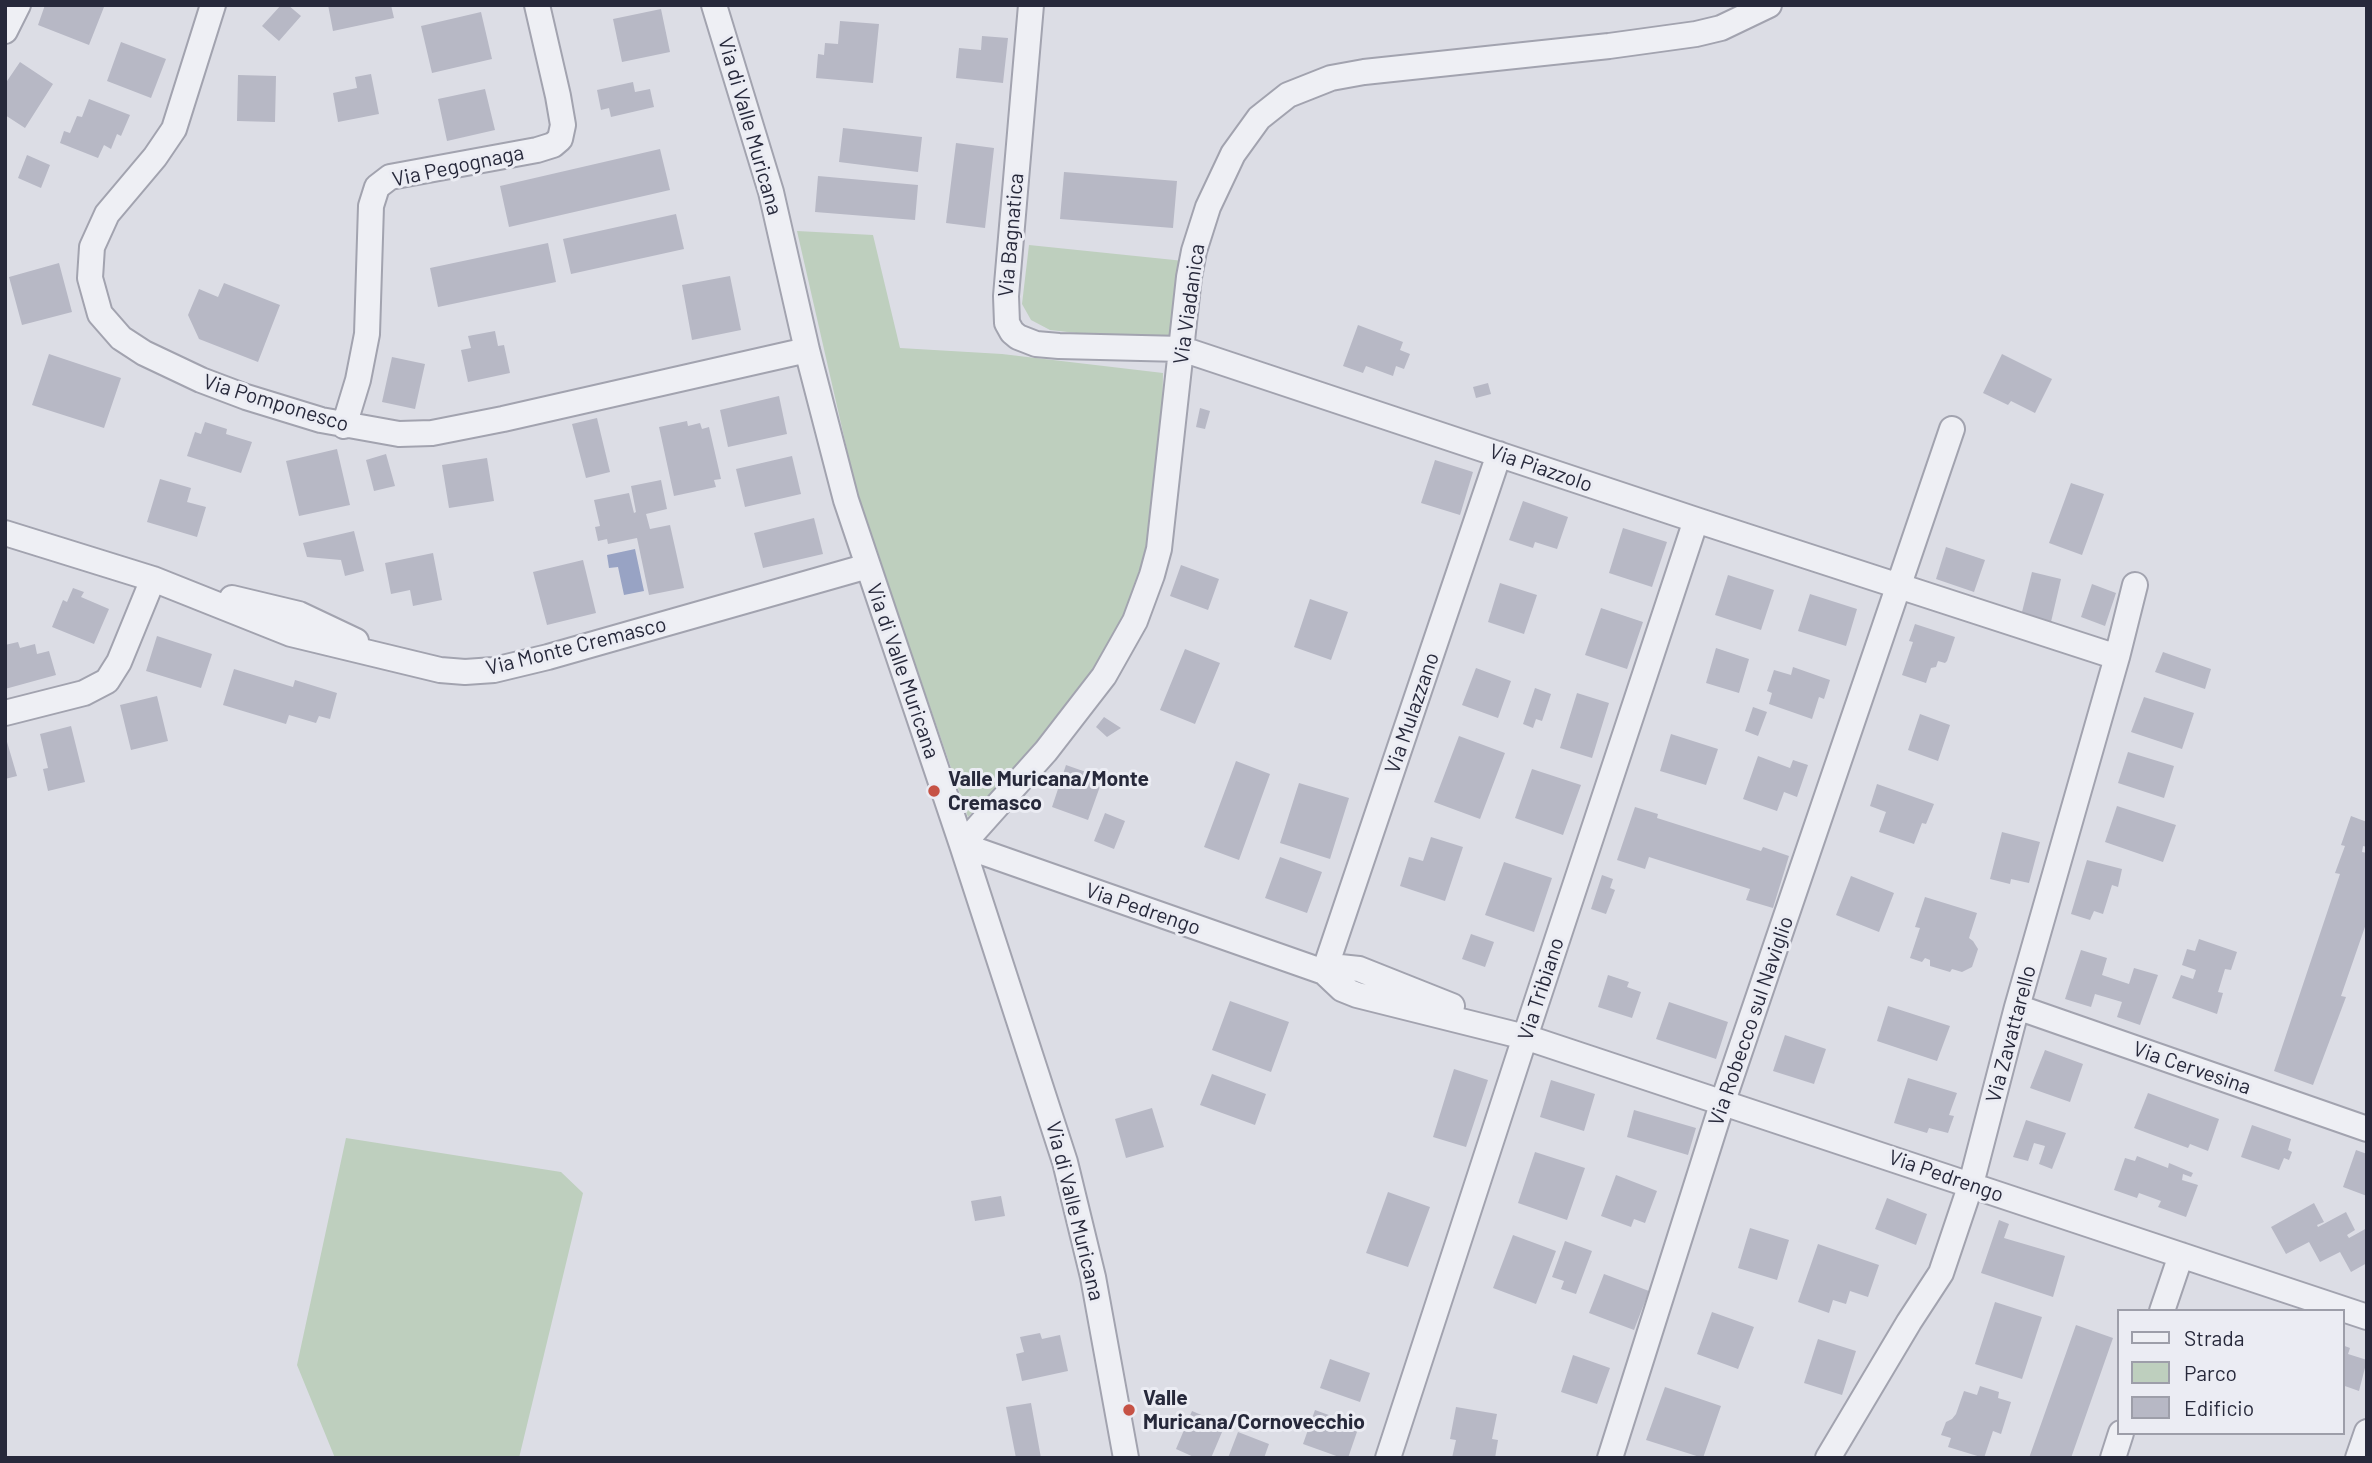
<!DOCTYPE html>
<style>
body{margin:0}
#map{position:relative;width:2372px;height:1463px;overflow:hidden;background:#dcdde5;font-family:Barlow,sans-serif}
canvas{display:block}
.frame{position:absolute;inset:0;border:7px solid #27293b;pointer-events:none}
.legend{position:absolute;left:2117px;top:1309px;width:228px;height:126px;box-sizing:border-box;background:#ebecf3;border:2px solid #9d9ea9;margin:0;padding:9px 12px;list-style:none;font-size:21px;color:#27293b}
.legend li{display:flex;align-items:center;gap:14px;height:35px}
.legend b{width:35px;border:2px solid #9d9ea9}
</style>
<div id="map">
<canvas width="2372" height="1463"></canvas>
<div class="frame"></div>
<ul class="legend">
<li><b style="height:9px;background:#eeeff4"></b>Strada</li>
<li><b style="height:19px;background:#becfbe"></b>Parco</li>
<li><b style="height:19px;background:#b7b8c5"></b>Edificio</li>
</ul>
</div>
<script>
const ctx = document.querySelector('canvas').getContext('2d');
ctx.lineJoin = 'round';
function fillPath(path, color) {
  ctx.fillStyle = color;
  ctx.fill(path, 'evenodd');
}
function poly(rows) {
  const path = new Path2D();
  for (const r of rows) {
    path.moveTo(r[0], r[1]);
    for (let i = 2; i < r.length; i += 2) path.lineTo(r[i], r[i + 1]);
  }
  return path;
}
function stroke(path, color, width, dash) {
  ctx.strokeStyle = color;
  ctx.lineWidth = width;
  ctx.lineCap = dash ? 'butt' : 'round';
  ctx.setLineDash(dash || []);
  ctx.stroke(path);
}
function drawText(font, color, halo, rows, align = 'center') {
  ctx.font = font + ' Barlow,sans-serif';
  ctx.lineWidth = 6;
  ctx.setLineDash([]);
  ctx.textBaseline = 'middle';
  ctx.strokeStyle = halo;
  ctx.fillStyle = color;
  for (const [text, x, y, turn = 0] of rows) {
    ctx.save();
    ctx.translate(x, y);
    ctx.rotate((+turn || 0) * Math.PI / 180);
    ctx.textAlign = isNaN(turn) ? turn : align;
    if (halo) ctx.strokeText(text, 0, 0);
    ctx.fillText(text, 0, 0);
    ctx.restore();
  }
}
fillPath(poly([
 [797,231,873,235,900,348,1002,354,1163,373,1162,430,1150,537,1137,584,1119,629,1099,663,1041,740,968,817,858,498],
 [1029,245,1184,261,1173,344,1050,330,1031,320,1022,304],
 [346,1138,561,1172,583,1193,519,1458,335,1458,297,1365]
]), '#becfbe');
fillPath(poly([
 [635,549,644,591,624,595,618,567,609,568,607,555]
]), '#98a3c4');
fillPath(poly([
 [45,5,99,5,104,7,89,45,38,25],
 [281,5,288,5,301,16,279,41,262,26],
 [328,5,391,5,394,18,333,31],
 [661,9,670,52,622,62,613,19],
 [481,12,492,59,432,73,421,26],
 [840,21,879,24,873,83,816,78,818,54,824,55,825,43,838,44],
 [982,36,1008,38,1003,83,956,78,959,48,981,50],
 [121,42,166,59,151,98,107,81],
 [20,62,53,84,25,128,5,115,5,84],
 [371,74,379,114,338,122,333,93,357,88,355,77],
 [238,75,276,76,275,122,237,121],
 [633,82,635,92,650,89,654,107,611,117,609,108,601,110,597,90],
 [485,89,495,130,447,141,438,99],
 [89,99,130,115,121,136,117,134,111,149,104,145,98,158,60,143,64,131,70,133,77,116,82,117],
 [843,128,922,137,918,172,839,162],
 [956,143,994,148,985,228,946,223],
 [660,149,670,190,509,227,500,186],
 [27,155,50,165,41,188,18,178],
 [1064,172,1177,181,1173,228,1060,219],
 [818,176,918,185,915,220,815,212],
 [676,214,684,249,571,274,563,239],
 [548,243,556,282,438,307,430,268],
 [59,263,72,312,22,325,9,277],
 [730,276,741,330,692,340,682,285],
 [224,283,280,305,258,362,199,339,188,315,199,289,218,297],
 [1358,325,1403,342,1400,350,1410,354,1404,369,1396,366,1393,376,1366,366,1363,373,1343,366],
 [495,331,498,346,504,345,510,373,468,382,461,350,471,348,468,336],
 [49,354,121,378,104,428,32,405],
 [2002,354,2052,379,2035,413,2011,401,2008,405,1983,393],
 [392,357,425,364,415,409,382,402],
 [1488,383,1491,394,1476,398,1473,387],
 [779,396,787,434,728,447,720,410],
 [1200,408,1210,411,1205,429,1196,427],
 [597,418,610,472,586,478,572,424],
 [687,421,688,426,700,423,702,429,709,427,721,479,714,480,716,487,674,496,659,427],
 [205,422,227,429,226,434,252,442,241,473,187,456,195,432,201,434],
 [337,449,350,505,299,516,286,461],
 [386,454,395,486,374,491,366,460],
 [792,456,801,494,745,507,736,469],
 [487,458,494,501,449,508,442,465],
 [1435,460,1473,472,1460,515,1421,503],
 [160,479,191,488,187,502,206,507,197,537,147,522],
 [661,480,667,509,646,514,650,529,670,525,684,588,649,595,637,538,608,544,607,539,598,541,595,527,600,526,594,500,629,493,634,513,636,512,631,486],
 [2071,483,2104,494,2082,555,2049,543],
 [1523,501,1568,517,1557,549,1535,542,1533,548,1509,540],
 [814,518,823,554,763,568,754,533],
 [1623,528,1667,542,1652,587,1609,573],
 [354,531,364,571,345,576,341,560,307,557,303,543],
 [1946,547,1985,560,1974,592,1936,579],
 [433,553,442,600,413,606,410,590,391,594,385,563],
 [583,560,596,613,547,625,533,572],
 [1181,565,1219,579,1208,610,1170,596],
 [2032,572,2061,579,2051,622,2048,621,2047,625,2021,616],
 [1728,575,1774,590,1761,630,1715,615],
 [1500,583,1537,595,1524,634,1488,622],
 [2092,584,2116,593,2105,626,2081,617],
 [73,588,84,592,81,597,109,609,94,644,52,627,63,600,67,602],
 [1810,594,1857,609,1846,646,1798,631],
 [1310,599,1348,612,1331,660,1294,647],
 [1601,608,1643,622,1627,669,1585,655],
 [1915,624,1955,637,1947,661,1945,663,1938,661,1936,667,1931,668,1926,683,1902,675,1913,642,1909,641],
 [157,636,212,654,201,688,146,671],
 [18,642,20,648,35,644,37,654,49,651,56,675,5,689,5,645],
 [1716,648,1749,659,1739,693,1706,683],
 [1185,649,1220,663,1195,724,1160,710],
 [2163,652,2211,669,2205,689,2155,672],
 [1793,667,1830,680,1824,699,1819,697,1812,719,1769,704,1772,693,1767,691,1774,670,1791,675],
 [1476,668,1511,681,1498,718,1462,705],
 [234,669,293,687,295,680,337,693,330,719,319,716,316,723,289,715,286,724,223,705],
 [1535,688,1551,694,1542,721,1536,719,1533,728,1523,724],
 [1577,693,1609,703,1592,758,1560,748],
 [157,696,168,741,131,750,120,705],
 [2144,697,2194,713,2182,749,2131,732],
 [1753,707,1767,712,1758,736,1745,731],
 [1920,714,1950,725,1938,761,1908,750],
 [1104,717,1121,728,1107,737,1096,727],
 [71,726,85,782,48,791,43,769,48,768,40,734],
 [1671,734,1718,749,1706,785,1660,771],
 [5,735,17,776,5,779],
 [1459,736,1505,753,1480,819,1434,802],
 [2128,752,2174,766,2164,798,2118,783],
 [1758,756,1790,768,1793,760,1808,765,1797,797,1784,792,1777,811,1743,799],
 [1236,761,1270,774,1239,860,1204,847],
 [1066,765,1103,778,1088,820,1052,807],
 [1532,769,1581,785,1563,835,1515,818],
 [1299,783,1349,798,1330,859,1280,843],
 [1877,784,1934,804,1926,824,1922,823,1914,844,1879,832,1886,812,1870,806],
 [2117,806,2176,825,2163,862,2105,842],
 [1635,807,1658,814,1657,818,1761,851,1763,847,1789,856,1773,908,1746,900,1750,889,1649,857,1645,869,1617,860],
 [1105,813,1125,821,1114,849,1094,841],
 [2351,816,2367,822,2367,847,2363,846,2362,852,2367,853,2367,921,2341,996,2346,997,2313,1085,2274,1071,2340,874,2335,873,2345,846,2341,845],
 [2002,832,2040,842,2029,883,2011,879,2010,884,1990,879],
 [1431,837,1463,847,1445,901,1400,886,1409,857,1423,861],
 [1280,857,1322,872,1307,913,1265,898],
 [2087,860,2122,869,2118,887,2112,885,2103,914,2094,911,2090,920,2071,914],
 [1504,862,1552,878,1534,932,1485,915],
 [1602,875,1613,879,1610,888,1615,890,1606,914,1591,909],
 [1851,876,1894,893,1879,932,1836,915],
 [1925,897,1977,913,1969,938,1973,941,1978,949,1972,967,1962,972,1952,969,1950,972,1930,966,1930,960,1925,958,1922,962,1910,958,1920,928,1915,927],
 [1471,934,1494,942,1485,967,1462,959],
 [2199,939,2237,952,2231,970,2225,969,2218,992,2223,993,2217,1014,2172,998,2181,975,2193,979,2196,970,2182,965,2187,949,2195,951],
 [2081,950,2107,958,2102,975,2129,984,2134,968,2158,975,2140,1025,2117,1017,2122,1002,2095,994,2091,1007,2065,999],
 [1608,975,1629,982,1627,987,1641,992,1632,1018,1598,1007],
 [1230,1001,1289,1022,1271,1072,1212,1050],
 [1669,1002,1728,1022,1716,1059,1656,1039],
 [1888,1006,1950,1026,1937,1061,1877,1041],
 [1785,1035,1826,1049,1814,1084,1773,1071],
 [2045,1050,2083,1064,2070,1102,2030,1088],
 [1454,1069,1488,1080,1466,1147,1433,1137],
 [1212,1074,1266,1094,1255,1125,1200,1105],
 [1908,1078,1957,1093,1949,1115,1954,1116,1948,1133,1929,1128,1927,1133,1894,1123],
 [1551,1080,1595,1094,1584,1131,1540,1117],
 [2148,1093,2219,1119,2208,1151,2190,1144,2188,1148,2134,1128],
 [1152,1108,1164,1147,1126,1158,1115,1119],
 [1634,1110,1696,1128,1688,1155,1627,1137],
 [2026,1120,2066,1133,2052,1169,2039,1164,2045,1146,2034,1143,2028,1161,2013,1157],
 [2252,1125,2291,1139,2288,1150,2292,1152,2289,1160,2284,1158,2279,1170,2241,1157],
 [2356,1150,2367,1154,2367,1196,2343,1187],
 [1535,1152,1585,1168,1567,1220,1518,1203],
 [2137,1156,2168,1168,2169,1163,2193,1173,2191,1177,2183,1174,2182,1180,2198,1185,2186,1217,2158,1207,2161,1201,2139,1193,2137,1198,2114,1190,2125,1158,2135,1161],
 [1616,1175,1657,1191,1645,1223,1634,1219,1631,1227,1601,1216],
 [1388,1192,1430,1207,1408,1267,1366,1253],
 [1001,1196,1005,1216,975,1221,971,1201],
 [1887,1198,1927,1214,1916,1245,1875,1229],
 [2314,1203,2324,1222,2317,1225,2318,1227,2346,1212,2355,1230,2347,1235,2349,1238,2367,1228,2367,1263,2351,1272,2340,1252,2320,1262,2309,1242,2286,1254,2271,1227],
 [1999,1220,2009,1224,2004,1238,2065,1256,2053,1297,1981,1273],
 [1750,1228,1789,1240,1777,1280,1738,1268],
 [1513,1235,1556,1251,1536,1304,1493,1288],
 [1565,1241,1592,1251,1576,1294,1561,1289,1564,1281,1552,1277],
 [1818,1244,1879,1265,1868,1297,1850,1291,1846,1304,1833,1300,1829,1313,1798,1302],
 [1604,1274,1649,1291,1634,1330,1589,1313],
 [1995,1302,2042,1317,2022,1379,1975,1364],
 [1712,1312,1754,1327,1738,1369,1697,1354],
 [2076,1325,2113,1338,2071,1458,2029,1458],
 [1040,1333,1042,1339,1060,1335,1068,1371,1022,1381,1016,1354,1024,1352,1020,1337],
 [1818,1339,1856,1351,1842,1395,1804,1383],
 [2342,1345,2350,1348,2348,1354,2367,1360,2359,1391,2342,1385],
 [1573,1355,1610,1368,1597,1404,1561,1392],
 [1330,1359,1370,1373,1360,1402,1320,1388],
 [1980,1386,1999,1392,1998,1398,2011,1402,2001,1434,1993,1431,1984,1458,1948,1447,1951,1438,1941,1435,1946,1422,1952,1419,1956,1414,1964,1391,1977,1395],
 [1665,1387,1721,1406,1703,1458,1646,1440],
 [1031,1403,1041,1458,1016,1458,1006,1407],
 [1456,1407,1497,1414,1492,1439,1498,1440,1495,1458,1452,1458,1456,1440,1450,1439],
 [1315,1410,1359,1426,1348,1458,1342,1458,1303,1444],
 [1192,1411,1225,1425,1211,1458,1196,1458,1176,1449],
 [1238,1432,1269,1444,1264,1458,1228,1458]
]), '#b7b8c5');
const minor = poly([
 [213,5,174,129,155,157,107,214,92,247,90,278,100,314,121,338,144,353,201,380,246,397,321,420,399,434,432,433,503,419,807,350],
 [714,5,771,192,807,350,846,500,962,845,1065,1162,1093,1277,1126,1458],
 [1031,5,1006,296,1007,323,1012,332,1018,337,1036,344,1059,346,1182,349,1696,520,2117,657],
 [1769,5,1721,28,1696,34,1609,46,1364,72,1331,78,1288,95,1259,118,1233,154,1208,207,1194,251,1189,277,1159,549,1152,575,1135,621,1104,676,1046,751,962,845,1324,972,1342,989,1357,995,1525,1037,2367,1317],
 [5,31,18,5],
 [344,426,358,380,367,334,371,206,377,187,390,177,537,150,553,145,560,139,563,125,558,96,537,5],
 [5,533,153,579,291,634,440,670,465,672,494,670,548,657,868,566],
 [232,598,299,614,356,641],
 [5,713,84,693,107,681,119,662,153,579],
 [1324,972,1499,454],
 [1324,972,1340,967,1359,969,1452,1006],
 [2017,1007,2367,1129],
 [2162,1311,2181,1255],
 [1388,1458,1525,1037,1696,520],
 [1610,1458,1723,1101,1952,429],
 [1828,1458,1909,1322,1941,1273,1971,1184,2017,1007,2117,657,2135,585],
 [2113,1458,2121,1433],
 [2358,1458,2367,1432]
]);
stroke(minor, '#a2a3af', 28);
stroke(minor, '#eeeff4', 24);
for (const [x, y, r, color] of [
 [934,791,7,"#c65245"],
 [1129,1410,7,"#c65245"]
]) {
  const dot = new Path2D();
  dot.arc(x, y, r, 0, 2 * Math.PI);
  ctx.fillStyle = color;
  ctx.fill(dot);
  stroke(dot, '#ebecf3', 2.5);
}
drawText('21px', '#27293b', '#ebecf3', [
 ["Via di Valle Muricana",750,126,74],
 ["Via Pegognaga",458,166,-12],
 ["Via Bagnatica",1011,235,-85],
 ["Via Viadanica",1189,304,-82],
 ["Via Pomponesco",276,403,17],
 ["Via Piazzolo",1541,468,19],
 ["Via Monte Cremasco",576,646,-14],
 ["Via di Valle Muricana",903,671,71],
 ["Via Mulazzano",1412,713,-71],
 ["Via Pedrengo",1143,909,19],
 ["Via Tribiano",1541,989,-72],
 ["Via Robecco sul Naviglio",1751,1021,-71],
 ["Via Zavattarello",2011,1034,-75],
 ["Via Cervesina",2192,1068,19],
 ["Via Pedrengo",1946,1176,19],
 ["Via di Valle Muricana",1075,1211,76]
]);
drawText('bold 21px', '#27293b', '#ebecf3', [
 ["Valle Muricana/Monte",948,779],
 ["Cremasco",948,803],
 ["Valle",1143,1398],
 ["Muricana/Cornovecchio",1143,1422]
], 'left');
</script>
